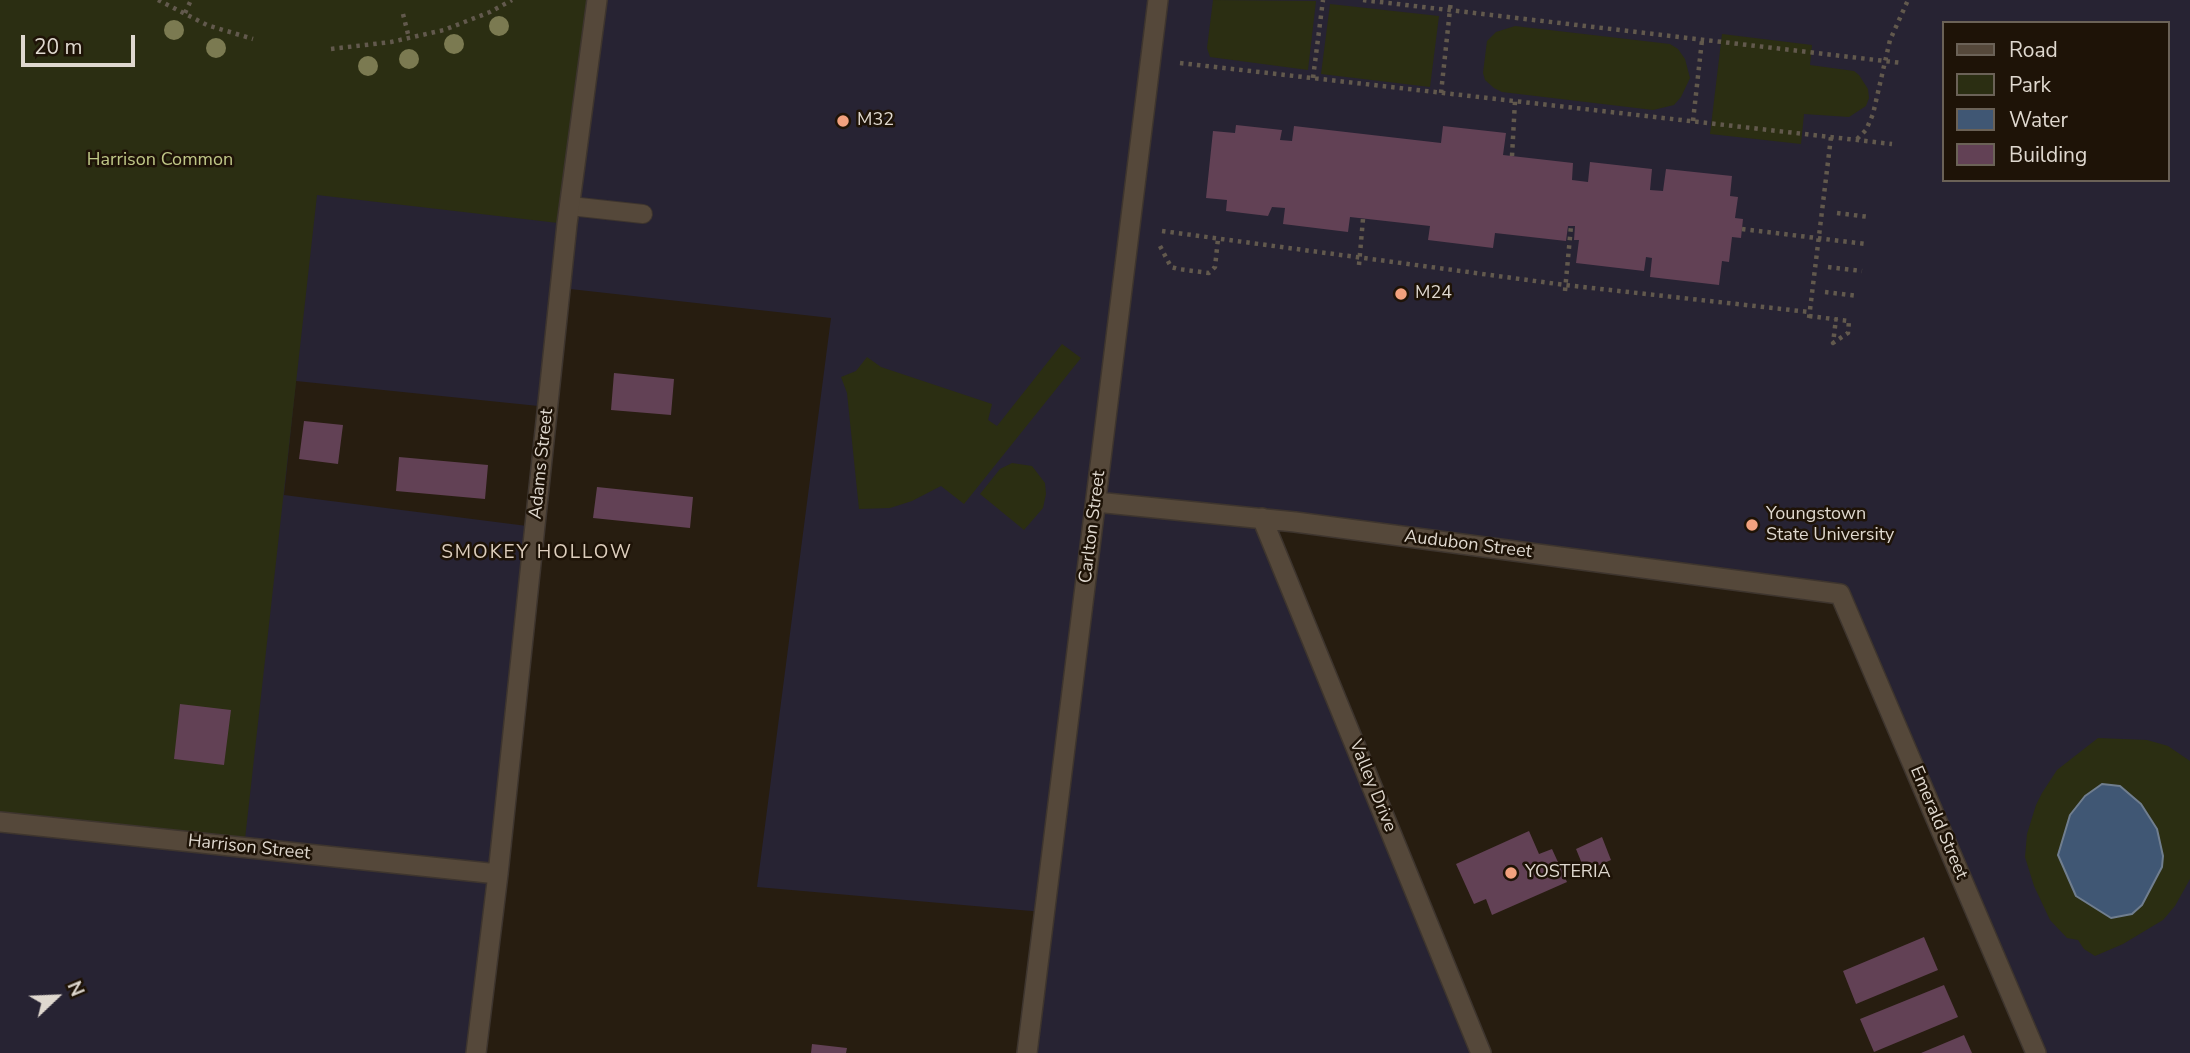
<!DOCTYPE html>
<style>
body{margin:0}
#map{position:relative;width:2190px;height:1053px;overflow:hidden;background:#271d10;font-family:"Nunito Sans",sans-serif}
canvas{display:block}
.legend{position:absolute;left:1942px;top:21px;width:228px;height:161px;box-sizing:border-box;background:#1e1307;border:2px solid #6b6257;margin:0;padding:9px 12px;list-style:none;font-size:21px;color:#dfd8cf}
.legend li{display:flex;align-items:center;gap:14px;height:35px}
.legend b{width:35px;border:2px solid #6b6257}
.north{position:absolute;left:21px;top:962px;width:70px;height:70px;-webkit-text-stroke:5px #1e1307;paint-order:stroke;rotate:67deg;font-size:19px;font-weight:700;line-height:28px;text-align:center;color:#dfd8cf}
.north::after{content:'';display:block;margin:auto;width:24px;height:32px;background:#dfd8cf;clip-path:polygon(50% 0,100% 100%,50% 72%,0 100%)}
.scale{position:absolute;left:21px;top:35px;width:114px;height:32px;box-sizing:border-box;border:4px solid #dfd8cf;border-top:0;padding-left:9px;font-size:21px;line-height:24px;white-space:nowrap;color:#dfd8cf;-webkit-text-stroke:5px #1e1307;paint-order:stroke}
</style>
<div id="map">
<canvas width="2190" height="1053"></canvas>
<ul class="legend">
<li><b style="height:9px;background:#55483a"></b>Road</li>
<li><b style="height:19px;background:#2b2e12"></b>Park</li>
<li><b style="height:19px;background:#405774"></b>Water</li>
<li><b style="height:19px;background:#624155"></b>Building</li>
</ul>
<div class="north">N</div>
<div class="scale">20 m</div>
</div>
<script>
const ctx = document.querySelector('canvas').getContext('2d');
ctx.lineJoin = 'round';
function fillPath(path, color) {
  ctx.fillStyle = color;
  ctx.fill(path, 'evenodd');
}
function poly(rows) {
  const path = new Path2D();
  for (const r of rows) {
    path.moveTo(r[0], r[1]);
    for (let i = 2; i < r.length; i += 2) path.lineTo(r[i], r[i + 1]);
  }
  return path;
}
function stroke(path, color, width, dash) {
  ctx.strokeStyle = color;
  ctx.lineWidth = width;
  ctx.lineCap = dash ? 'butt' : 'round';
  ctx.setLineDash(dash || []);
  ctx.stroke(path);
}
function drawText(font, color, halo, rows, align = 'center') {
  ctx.font = font + ' "Nunito Sans",sans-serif';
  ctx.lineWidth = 5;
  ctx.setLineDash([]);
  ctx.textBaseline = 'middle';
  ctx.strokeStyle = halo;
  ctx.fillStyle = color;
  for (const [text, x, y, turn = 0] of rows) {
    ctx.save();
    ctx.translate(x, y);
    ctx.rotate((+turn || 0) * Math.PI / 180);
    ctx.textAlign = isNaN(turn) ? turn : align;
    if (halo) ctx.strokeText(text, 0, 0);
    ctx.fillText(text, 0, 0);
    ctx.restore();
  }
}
fillPath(poly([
 [0,0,2190,0,2190,1053,2036,1053,1840,594,1263,518,1481,1053,1026,1053,1043,912,757,887,831,318,561,288,548,407,296,381,284,495,535,527,473,1053,0,1053],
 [1943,23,2167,23,2167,180,1943,180]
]), '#272333');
fillPath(poly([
 [0,0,597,0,567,224,317,195,244,848,0,822],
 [1213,0,1316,1,1308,70,1210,57,1207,48],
 [1330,4,1439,16,1430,87,1321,74],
 [1515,26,1670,44,1678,49,1685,59,1690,78,1681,97,1674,105,1653,110,1502,92,1494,88,1485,80,1483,73,1487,41,1496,32],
 [1722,34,1812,45,1810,65,1854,71,1859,75,1868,89,1869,98,1866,106,1849,117,1804,114,1801,144,1710,134],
 [1062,344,1081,358,964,504,941,486,912,501,890,508,859,509,847,393,841,377,856,371,867,357,881,367,992,404,988,420,997,426],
 [1012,463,1032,466,1045,483,1046,494,1043,508,1024,530,980,494,1000,469],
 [2098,738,2147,740,2168,746,2190,761,2190,879,2175,906,2163,920,2123,944,2095,956,2084,949,2078,940,2067,938,2050,920,2034,886,2025,857,2027,834,2036,805,2042,793,2057,770]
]), '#2b2e12');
const water = poly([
 [2102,784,2120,786,2141,804,2157,829,2163,856,2162,867,2142,905,2132,914,2111,918,2076,896,2058,855,2070,815,2085,796,2102,784]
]);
fillPath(water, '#405774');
stroke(water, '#707e8f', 2);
fillPath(poly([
 [1236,125,1282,130,1280,140,1292,141,1294,126,1441,143,1443,126,1506,133,1503,155,1573,163,1572,180,1588,182,1590,162,1652,169,1650,190,1663,191,1666,169,1732,176,1730,196,1738,197,1735,218,1743,219,1741,238,1732,237,1729,262,1722,261,1719,285,1650,277,1652,258,1646,257,1644,271,1576,263,1579,240,1574,240,1575,226,1568,226,1566,241,1495,233,1493,248,1428,240,1430,226,1350,217,1348,232,1283,224,1285,208,1272,207,1268,216,1226,211,1227,200,1206,198,1213,131,1235,133],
 [614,373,674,379,671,415,611,410],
 [304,421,343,425,338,464,299,459],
 [399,457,488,465,485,499,396,491],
 [597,487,693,497,690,528,593,518],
 [180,704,231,710,224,765,174,759],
 [1529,831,1539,854,1552,849,1567,882,1492,915,1486,899,1474,904,1456,864],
 [1602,837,1611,860,1585,871,1576,849],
 [1924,937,1938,970,1856,1004,1843,971],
 [1944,985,1958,1017,1874,1052,1860,1019],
 [1964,1035,1972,1053,1921,1053],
 [812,1044,847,1048,846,1053,811,1053]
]), '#624155');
const service = poly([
 [570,206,643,214]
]);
const minor = poly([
 [1096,502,1295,522,1840,594,2036,1053],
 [1262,518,1481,1053],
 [0,822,498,874],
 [476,1053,498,874,567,224,597,0],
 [1027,1053,1158,0]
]);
stroke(service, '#3e352e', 20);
stroke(minor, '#3e352e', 22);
stroke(poly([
 [158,0,207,25,253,39],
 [1363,0,1902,63],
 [185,13,191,0],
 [403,14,409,38],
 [331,49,391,42,444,30,490,12,512,0],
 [1180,63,1892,144],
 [1313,78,1323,0],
 [1441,93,1451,0],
 [1693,121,1702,40],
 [1857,139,1866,130,1873,114,1890,40,1908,0],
 [1512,156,1515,101],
 [1837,213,1869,217],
 [1742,229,1866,244],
 [1162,231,1565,285,1809,312],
 [1160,246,1171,267,1178,269,1209,273,1215,267,1218,239],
 [1359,265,1363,219],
 [1828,267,1862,271],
 [1565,291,1571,226],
 [1825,292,1858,296],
 [1809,316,1849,321,1848,333,1833,343,1836,319],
 [1809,318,1831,137]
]), '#62594d', 4.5, [3.5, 5]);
stroke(service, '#55483a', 18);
stroke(minor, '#55483a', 19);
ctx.fillStyle = '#7b7a51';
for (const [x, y] of [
 [499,26],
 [174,30],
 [454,44],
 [216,48],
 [409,59],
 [368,66]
]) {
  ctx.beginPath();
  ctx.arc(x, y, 10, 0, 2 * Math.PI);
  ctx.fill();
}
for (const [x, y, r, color] of [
 [843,121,7,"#f2a17e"],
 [1401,294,7,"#f2a17e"],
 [1752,525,7,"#f2a17e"],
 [1511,873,7,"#f2a17e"]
]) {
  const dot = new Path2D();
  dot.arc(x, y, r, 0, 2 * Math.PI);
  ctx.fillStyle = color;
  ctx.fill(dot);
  stroke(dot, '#1e1307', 2.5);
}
drawText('18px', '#dfd8cf', '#1e1307', [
 ["M32",857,121],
 ["M24",1415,294],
 ["Youngstown",1766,515],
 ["State University",1766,536],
 ["YOSTERIA",1525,873]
], 'left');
drawText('18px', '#bfc787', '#1e1307', [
 ["Harrison Common",160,161]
]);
drawText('18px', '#dfd8cf', '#1e1307', [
 ["Adams Street",542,464,-84],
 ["Carlton Street",1093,527,-83],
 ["Audubon Street",1468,545,7],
 ["Valley Drive",1372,786,68],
 ["Emerald Street",1938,823,67],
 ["Harrison Street",249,848,6]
]);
ctx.letterSpacing = '2px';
drawText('19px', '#ddcebd', '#1e1307', [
 ["SMOKEY HOLLOW",537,553]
]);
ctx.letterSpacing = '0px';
</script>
